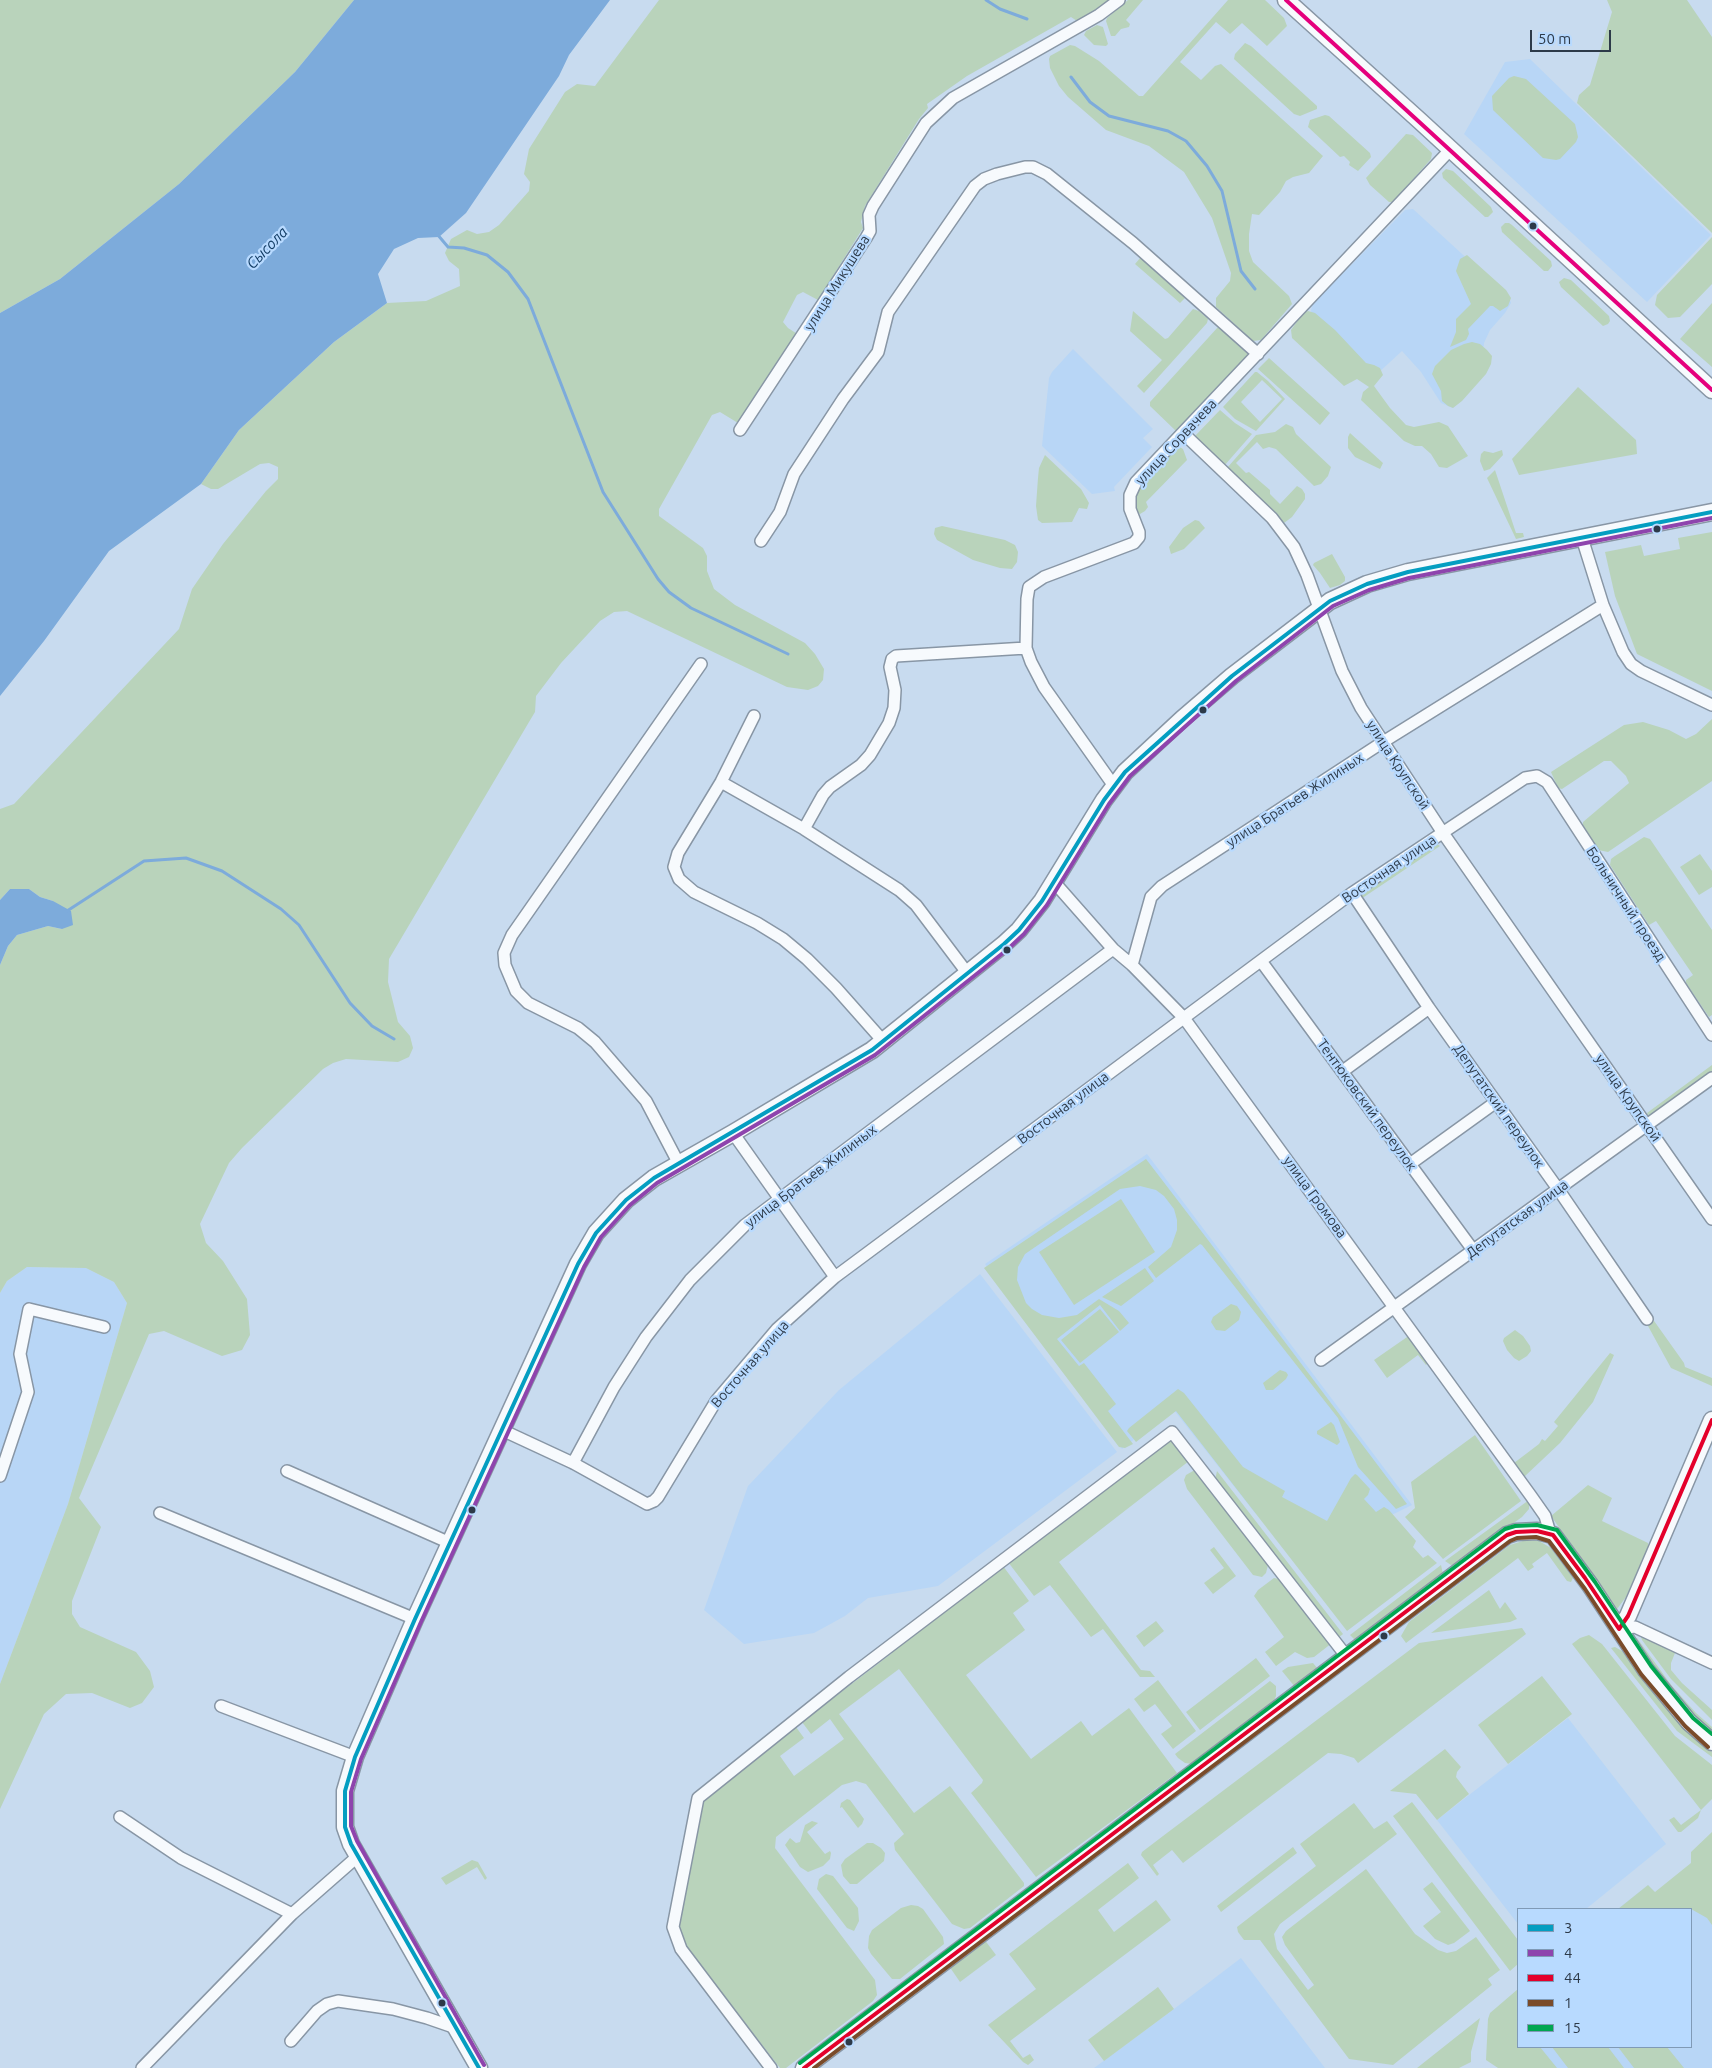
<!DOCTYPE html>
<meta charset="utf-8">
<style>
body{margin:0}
#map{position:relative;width:1712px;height:2068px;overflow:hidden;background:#c8dbef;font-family:Ubuntu,sans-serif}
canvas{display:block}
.legend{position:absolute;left:1517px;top:1908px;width:175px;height:140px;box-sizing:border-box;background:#b8daff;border:1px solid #809ab6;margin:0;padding:6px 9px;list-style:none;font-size:15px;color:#2d3a49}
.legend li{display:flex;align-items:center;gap:10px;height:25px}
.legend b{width:25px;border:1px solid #809ab6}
.scale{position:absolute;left:1530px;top:30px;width:81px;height:22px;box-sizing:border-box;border:2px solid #2d3a49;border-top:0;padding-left:6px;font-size:15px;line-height:18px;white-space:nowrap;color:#2d3a49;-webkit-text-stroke:4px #b8daff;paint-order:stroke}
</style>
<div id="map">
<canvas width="1712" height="2068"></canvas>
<ul class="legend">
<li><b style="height:6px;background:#049ec1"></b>3</li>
<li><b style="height:6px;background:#8e44ad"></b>4</li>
<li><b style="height:6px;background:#e4002b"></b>44</li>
<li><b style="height:6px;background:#7a4b2a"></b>1</li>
<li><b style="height:6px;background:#00a651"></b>15</li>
</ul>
<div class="scale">50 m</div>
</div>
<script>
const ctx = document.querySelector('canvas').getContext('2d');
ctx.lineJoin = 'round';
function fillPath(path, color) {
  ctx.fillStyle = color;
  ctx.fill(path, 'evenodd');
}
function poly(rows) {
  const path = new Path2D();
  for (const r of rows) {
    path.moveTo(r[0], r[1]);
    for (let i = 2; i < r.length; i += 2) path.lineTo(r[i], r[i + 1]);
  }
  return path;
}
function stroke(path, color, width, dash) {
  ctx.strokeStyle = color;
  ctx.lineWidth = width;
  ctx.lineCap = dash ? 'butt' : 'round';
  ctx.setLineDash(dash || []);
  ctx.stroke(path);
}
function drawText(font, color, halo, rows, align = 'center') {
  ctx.font = font + ' Ubuntu,sans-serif';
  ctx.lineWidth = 4.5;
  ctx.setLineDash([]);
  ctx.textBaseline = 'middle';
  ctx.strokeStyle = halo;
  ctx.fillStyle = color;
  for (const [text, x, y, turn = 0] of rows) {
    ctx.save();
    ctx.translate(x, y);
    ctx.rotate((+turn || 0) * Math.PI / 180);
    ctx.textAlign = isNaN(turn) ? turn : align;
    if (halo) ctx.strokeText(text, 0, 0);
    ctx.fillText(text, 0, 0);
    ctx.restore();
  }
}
fillPath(poly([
 [1530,59,1711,235,1647,302,1464,134,1505,62],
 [1413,209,1509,297,1511,303,1505,313,1490,330,1484,343,1483,352,1453,408,1441,403,1421,372,1402,351,1376,375,1311,312,1312,305,1405,210],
 [1073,349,1153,429,1143,438,1152,447,1114,487,1115,491,1092,494,1042,446,1049,378,1052,372],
 [1147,1154,1412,1505,1310,1555,1255,1513,1173,1409,1122,1449,985,1264],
 [27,1267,86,1268,114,1282,127,1303,68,1504,0,1684,0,1293,7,1281],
 [980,1274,1117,1452,938,1586,868,1598,845,1616,814,1633,744,1644,704,1610,748,1486,839,1390],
 [1568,1718,1666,1844,1586,1909,1518,1909,1518,1924,1437,1820],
 [1648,1885,1655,1894,1712,1891,1712,2068,1542,2068,1525,2047,1691,2047,1691,1909,1618,1909],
 [1241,1958,1325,2068,1094,2068,1174,2009]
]), '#b8d6f6');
fillPath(poly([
 [0,0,354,0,295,72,179,184,60,279,0,313],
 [659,0,1115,0,1077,21,1071,17,967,76,927,104,928,108,919,119,865,206,861,222,863,228,818,300,803,292,797,295,783,322,788,328,802,337,802,341,738,423,720,412,712,415,659,509,659,516,703,548,707,556,707,571,714,589,735,605,805,643,815,654,824,669,823,680,818,686,808,690,787,687,627,611,614,612,600,621,561,663,536,696,535,712,529,722,389,959,388,982,398,1022,410,1036,413,1048,409,1057,398,1062,346,1059,333,1063,323,1069,242,1148,229,1163,200,1224,206,1243,223,1261,247,1299,250,1335,242,1350,222,1356,164,1331,149,1334,79,1498,101,1527,72,1601,72,1614,80,1627,136,1652,150,1671,154,1687,142,1703,130,1708,92,1693,66,1694,44,1714,0,1809,0,1684,68,1504,127,1303,114,1282,86,1268,27,1267,7,1281,0,1293,0,965,8,946,17,935,48,926,62,929,53,901,40,897,29,889,10,889,0,900,0,809,14,804,179,629,192,589,223,544,266,491,278,479,278,467,269,463,260,464,218,489,211,489,201,484,239,430,334,342,387,303,426,301,460,286,459,269,449,261,445,253,451,239,467,230,477,234,489,232,499,225,529,191,530,182,524,174,529,149,565,92,577,84,595,86],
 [1128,0,1143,0,1126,20,1130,24,1129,27,1121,29,1115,36,1111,36,1106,21,1107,18],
 [1228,0,1265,0,1284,18,1287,26,1267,46,1242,23,1230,34,1216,22,1180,62,1201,80,1215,66,1221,64,1323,156,1309,173,1293,177,1286,181,1280,192,1259,215,1252,214,1249,234,1249,251,1253,262,1289,296,1292,304,1261,340,1253,341,1216,307,1216,298,1230,281,1231,273,1212,218,1184,172,1149,146,1106,130,1068,97,1059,86,1050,68,1049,59,1050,56,1070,45,1075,46,1099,61,1139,96,1143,96],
 [1607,0,1687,0,1712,37,1712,233,1577,103,1579,95,1590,85,1612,12],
 [1097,25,1103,27,1108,44,1106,46,1094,45,1084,35,1086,31],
 [1245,43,1251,46,1317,106,1317,109,1300,116,1294,114,1234,59,1235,54],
 [1514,76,1526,79,1575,124,1578,137,1576,142,1560,159,1556,160,1543,158,1493,110,1492,96,1509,78],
 [1325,115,1329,116,1370,153,1371,157,1358,171,1349,165,1350,162,1344,156,1340,157,1308,127,1310,120],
 [1406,134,1413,135,1432,153,1431,159,1393,202,1389,202,1370,185,1366,178],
 [1446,169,1453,171,1491,207,1493,212,1488,217,1485,217,1443,178,1442,173],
 [1505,223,1509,223,1512,225,1551,261,1552,266,1548,271,1544,271,1502,232,1501,227],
 [1712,237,1712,284,1680,317,1668,318,1655,305,1657,295],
 [1467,255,1506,290,1511,298,1508,306,1500,311,1493,306,1490,306,1468,329,1469,334,1466,340,1450,347,1456,332,1456,319,1471,304,1456,271,1460,259],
 [1141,257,1186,297,1180,303,1135,264],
 [1564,278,1571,280,1609,316,1610,321,1608,324,1603,326,1561,287,1559,282],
 [1712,303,1712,367,1680,339],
 [1193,309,1199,311,1208,319,1207,323,1144,393,1137,386,1162,360,1130,331,1133,311,1165,339,1168,338],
 [1308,311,1315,313,1335,330,1366,363,1374,365,1380,368,1383,375,1374,386,1390,408,1406,425,1414,427,1439,422,1448,426,1468,456,1447,468,1439,467,1431,454,1422,446,1415,446,1404,441,1361,400,1363,392,1369,387,1357,379,1344,386,1292,338,1291,330,1303,313],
 [1218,327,1249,355,1176,431,1150,406,1150,402],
 [1472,342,1480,344,1487,350,1492,356,1491,364,1486,374,1462,401,1453,408,1448,406,1442,401,1441,391,1432,374,1435,366,1451,350,1464,344],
 [1269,358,1330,413,1320,425,1258,369],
 [1255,372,1257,372,1268,381,1285,399,1256,431,1235,419,1223,407],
 [1262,380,1282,399,1260,422,1241,402],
 [1578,387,1636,440,1637,454,1519,475,1512,459],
 [1220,410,1235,423,1252,434,1224,466,1194,437],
 [1286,424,1293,427,1296,434,1331,467,1328,476,1321,484,1314,486,1276,449,1269,447,1263,449,1257,442,1236,463,1246,473,1249,472,1270,490,1270,494,1280,504,1297,486,1302,489,1305,494,1305,499,1292,517,1284,523,1281,522,1227,468,1256,435,1275,432],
 [1350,433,1383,463,1380,469,1355,457,1348,448,1348,437],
 [1178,446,1183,449,1187,460,1146,502,1148,507,1145,511,1140,514,1137,512,1134,507,1134,495,1140,483,1173,447],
 [1502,450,1503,455,1490,469,1484,471,1480,461,1481,454,1484,451,1493,453],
 [1045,455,1081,489,1089,503,1087,509,1079,508,1072,522,1042,523,1038,520,1036,506,1038,478,1039,468],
 [1495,470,1516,533,1523,533,1524,537,1516,539,1487,478],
 [1195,520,1199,521,1205,528,1184,549,1171,554,1169,547,1183,528],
 [942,526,1005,540,1015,545,1018,552,1017,562,1012,569,1000,568,973,560,937,540,934,534,935,528],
 [1712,532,1712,691,1637,654,1615,596,1605,552,1641,545,1644,556,1680,549,1678,538],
 [1332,554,1345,577,1345,581,1340,585,1330,588,1320,573,1313,565,1314,563],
 [1712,719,1712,781,1608,852,1598,850,1583,825,1583,822,1629,783,1626,776,1611,761,1604,761,1562,789,1558,788,1551,772,1624,725,1643,722,1669,730,1686,739,1696,734],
 [1644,837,1650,839,1712,930,1712,1015,1709,1017,1686,983,1686,980,1693,975,1656,921,1649,925,1610,865,1611,859,1615,856],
 [1436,843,1440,846,1361,899,1359,895],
 [1700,854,1712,871,1712,887,1699,895,1680,867],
 [1712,1065,1712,1071,1652,1115,1648,1115,1647,1113],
 [1146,1159,1208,1240,1407,1504,1396,1509,1358,1467,1338,1418,1202,1245,1200,1244,1156,1278,1148,1267,1171,1247,1177,1230,1177,1220,1174,1209,1164,1196,1156,1190,1140,1186,1120,1189,1025,1254,1018,1267,1017,1280,1026,1303,1032,1309,1042,1315,1059,1318,1077,1315,1099,1299,1119,1311,1129,1323,1120,1331,1100,1305,1057,1339,1079,1366,1084,1363,1116,1404,1108,1411,1133,1444,1125,1448,1119,1447,984,1268],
 [1121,1199,1155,1252,1074,1305,1039,1252],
 [1145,1268,1154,1281,1121,1306,1102,1297],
 [1231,1304,1237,1306,1241,1312,1239,1320,1225,1331,1216,1330,1211,1322,1213,1317],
 [1100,1309,1119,1332,1080,1363,1061,1340],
 [1652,1318,1684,1363,1685,1367,1712,1378,1712,1386,1671,1368,1648,1326,1644,1324],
 [1515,1330,1523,1336,1530,1346,1531,1351,1527,1356,1519,1361,1514,1358,1507,1350,1503,1341,1504,1338],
 [1410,1335,1429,1362,1426,1365,1418,1355,1387,1378,1374,1360],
 [1610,1353,1614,1355,1593,1402,1560,1443,1524,1477,1514,1463,1539,1444,1542,1439,1545,1441,1558,1426,1554,1422],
 [1280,1370,1286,1372,1288,1375,1286,1379,1273,1390,1266,1390,1263,1383],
 [1178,1389,1184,1393,1243,1467,1285,1491,1282,1497,1327,1521,1351,1478,1355,1474,1357,1475,1370,1489,1368,1495,1364,1499,1376,1512,1384,1507,1389,1510,1416,1541,1413,1547,1423,1558,1428,1555,1437,1563,1347,1631,1176,1411,1136,1442,1127,1431,1129,1428],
 [1331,1422,1334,1425,1340,1442,1337,1445,1317,1434,1317,1431],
 [1475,1435,1521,1501,1443,1559,1405,1517,1415,1508,1411,1482],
 [1171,1438,1189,1461,1059,1562,1141,1670,1150,1671,1155,1677,1140,1677,1103,1629,1091,1637,1050,1585,1034,1596,1008,1562],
 [1193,1471,1197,1471,1268,1565,1266,1573,1262,1577,1253,1575,1187,1489,1184,1480,1186,1475],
 [1217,1471,1343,1634,1338,1638,1215,1480],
 [1588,1485,1612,1498,1602,1521,1648,1543,1648,1548,1626,1597,1617,1609,1551,1516],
 [1529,1500,1529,1509,1522,1517,1457,1564,1451,1565,1445,1561],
 [1526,1540,1539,1541,1551,1548,1573,1578,1571,1582,1567,1581,1547,1553,1532,1564,1534,1567,1528,1571,1518,1558,1406,1643,1401,1636,1409,1622,1510,1545],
 [1214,1547,1236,1576,1213,1594,1204,1583,1224,1568,1210,1550],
 [1441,1565,1443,1574,1356,1641,1350,1635],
 [1003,1566,1029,1601,1013,1613,1025,1630,966,1675,1031,1759,1081,1721,1092,1736,1129,1708,1177,1773,1036,1877,971,1793,982,1783,983,1780,899,1669,839,1714,914,1813,950,1786,1024,1883,1024,1886,970,1928,964,1929,952,1924,895,1850,894,1843,904,1834,866,1784,856,1781,842,1785,776,1837,775,1848,875,1980,877,1995,873,2001,786,2068,780,2068,688,1949,679,1928,702,1801,796,1727,804,1738,780,1756,794,1776,844,1739,830,1719,811,1734,802,1722,892,1653,891,1651],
 [1274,1578,1279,1579,1332,1643,1314,1657,1307,1658,1295,1652,1276,1666,1265,1652,1284,1637,1254,1596,1258,1590],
 [1489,1590,1500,1609,1505,1602,1517,1619,1510,1622,1431,1633],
 [1156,1621,1164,1631,1144,1647,1136,1636],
 [1522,1628,1526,1634,1358,1763,1354,1758,1341,1754,1328,1753,1183,1863,1172,1850,1153,1865,1159,1874,1157,1876,1141,1855,1142,1852,1163,1836,1419,1643],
 [1589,1635,1602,1644,1675,1736,1712,1765,1712,1799,1701,1810,1698,1818,1681,1832,1678,1832,1669,1820,1674,1817,1681,1825,1701,1810,1572,1644,1580,1638],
 [1644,1635,1673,1651,1675,1653,1671,1663,1671,1670,1682,1683,1712,1710,1712,1720,1671,1679,1642,1640,1641,1637],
 [1637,1638,1672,1686,1696,1713,1712,1727,1712,1732,1693,1717,1666,1688,1634,1640],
 [1615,1647,1622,1651,1683,1728,1712,1752,1712,1757,1677,1731,1611,1648],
 [1256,1658,1270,1676,1200,1730,1186,1712],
 [1313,1663,1318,1669,1295,1687,1282,1671,1288,1667],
 [1542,1676,1572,1714,1508,1764,1478,1725],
 [1158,1680,1196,1731,1173,1749,1161,1734,1172,1726,1155,1704,1144,1712,1134,1699],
 [1270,1681,1276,1686,1276,1696,1273,1703,1192,1764,1185,1763,1178,1758,1175,1754],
 [1445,1749,1461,1767,1457,1772,1456,1777,1469,1794,1437,1820,1416,1794,1390,1791],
 [847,1799,850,1800,864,1819,862,1824,858,1828,842,1807,840,1808,841,1803],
 [1412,1802,1518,1940,1518,1964,1510,1971,1393,1816],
 [1354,1803,1374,1829,1387,1821,1397,1834,1280,1924,1274,1934,1277,1949,1308,1990,1314,1985,1285,1945,1282,1937,1286,1931,1366,1869,1415,1934,1438,1950,1447,1953,1456,1951,1476,1937,1500,1970,1488,1979,1492,1985,1393,2065,1349,2059,1260,1940,1244,1940,1238,1932,1237,1927,1316,1866,1300,1844],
 [812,1821,818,1823,807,1832,825,1854,830,1851,831,1853,830,1859,823,1866,808,1872,800,1867,785,1845,790,1838,796,1843,800,1842,805,1825],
 [1712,1832,1712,1925,1707,1918,1691,1909,1618,1909,1648,1885,1655,1892,1691,1863,1691,1852],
 [867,1843,873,1843,881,1848,885,1853,884,1861,857,1884,850,1884,843,1876,841,1865,845,1859],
 [1293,1847,1297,1853,1221,1912,1217,1906],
 [472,1860,478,1862,487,1878,485,1880,477,1867,446,1885,441,1878],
 [1128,1863,1139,1878,1098,1910,1114,1932,1156,1900,1171,1920,1010,2041,1023,2058,1030,2054,1034,2060,1028,2065,1023,2062,988,2025,1036,1989,1009,1954],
 [826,1874,833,1876,858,1908,859,1921,854,1931,847,1928,817,1889,819,1879],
 [1432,1882,1470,1931,1454,1943,1448,1945,1435,1939,1423,1926,1441,1912,1423,1889],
 [911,1905,918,1906,923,1909,943,1937,944,1944,900,1979,892,1979,871,1954,868,1948,869,1936,872,1930,901,1908],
 [984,1939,996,1955,960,1982,949,1966],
 [1158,1987,1174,2009,1104,2061,1088,2040],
 [1518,1989,1518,2047,1540,2047,1557,2068,1498,2068,1486,2060,1488,2019,1490,2013],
 [1480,2018,1471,2052,1471,2062,1459,2068,1417,2068],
 [1552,2047,1608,2047,1624,2068,1568,2068],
 [1618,2047,1667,2047,1684,2068,1634,2068]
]), '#b9d3bb');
fillPath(poly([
 [354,0,610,0,569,55,559,76,466,213,439,237,418,238,394,249,378,274,387,303,334,342,239,430,201,484,109,551,44,641,0,696,0,313,60,279,179,184,295,72],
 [10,889,29,889,40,897,53,901,71,911,73,925,62,929,48,926,17,935,8,946,0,965,0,900]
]), '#7dabdb');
stroke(poly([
 [986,0,1000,9,1027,19],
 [1071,77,1090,102,1109,116,1168,131,1186,141,1207,166,1222,191,1241,271,1255,289],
 [437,234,448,247,464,248,487,255,508,272,528,299,603,492,658,579,669,592,691,608,788,654],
 [67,911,144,861,186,858,222,871,281,909,299,925,350,1003,372,1026,394,1039]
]), '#7dabdb', 3);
const street = poly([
 [740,430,866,238,870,231,869,215,873,206,926,123,953,98,1099,15,1119,0],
 [1183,433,1272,518,1294,547,1307,575,1342,671,1361,708,1443,833,1712,1219],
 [1582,538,1603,605,1623,652,1631,664,1641,671,1712,705],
 [761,541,780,512,794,474,843,399,878,352,888,312,975,186,984,179,997,174,1025,167,1033,167,1047,174,1133,243,1258,354],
 [754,716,721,782,678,853,674,867,679,879,694,892,757,923,783,939,807,959,836,988,883,1041],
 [721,782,804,829,899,890,916,905,968,974],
 [1114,786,1044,687,1031,662,1026,648,1027,599,1029,587,1044,577,1134,543,1139,537,1139,532,1130,509,1130,495,1136,482,1451,149],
 [804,829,823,795,830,787,861,765,870,755,889,723,894,708,895,690,890,667,892,659,896,656,1026,648],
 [1054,882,1113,949,1132,965,1184,1018,1531,1496,1545,1516,1550,1533],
 [1352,893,1429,1008,1558,1189,1647,1319],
 [1261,961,1473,1250],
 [1132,965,1151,897,1162,886,1383,742,1603,605],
 [1343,1071,1429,1008],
 [733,1133,835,1277],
 [679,1164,646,1101,595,1042,578,1028,528,1003,516,991,505,965,504,953,512,935,701,664],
 [1410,1164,1496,1102],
 [1321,1360,1712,1078],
 [502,1430,573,1463,647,1504,654,1501,658,1497,716,1401,777,1329,835,1277,1352,893,1525,778,1537,776,1547,782,1712,1035],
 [573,1463,614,1387,646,1337,690,1280,745,1225,1113,949],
 [287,1471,450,1543],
 [0,1476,28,1392,20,1354,29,1309,104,1327],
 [160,1513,415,1619],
 [1619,1629,1635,1627,1712,1663],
 [221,1706,355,1757],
 [120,1817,181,1858,292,1914],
 [291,2041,317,2011,327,2004,338,2001,393,2009,427,2018,456,2028],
 [142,2068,292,1914,357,1857],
 [771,2068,681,1949,673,1927,698,1798,849,1677,1172,1432,1347,1657]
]);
const secondary = poly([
 [1286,0,1420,121,1712,390],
 [1619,1629,1628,1616,1712,1420],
 [479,2068,351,1844,345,1827,345,1791,355,1757,415,1619,578,1264,596,1233,626,1200,654,1178,733,1133,872,1050,1004,944,1019,930,1042,901,1104,800,1125,772,1182,719,1232,676,1330,601,1367,584,1408,572,1712,512],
 [804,2068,1507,1535,1516,1532,1537,1531,1553,1535,1590,1585,1646,1670,1689,1722,1712,1742]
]);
stroke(street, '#8896a5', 14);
stroke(secondary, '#8896a5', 19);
stroke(street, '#f7fafd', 11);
stroke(secondary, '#f7fafd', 16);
stroke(poly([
 [479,2068,351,1844,345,1827,345,1791,355,1757,415,1619,578,1264,596,1233,626,1200,654,1178,872,1050,1004,944,1019,930,1042,901,1104,800,1125,772,1232,676,1330,601,1367,584,1408,572,1712,512]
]), '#049ec1', 4);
stroke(poly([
 [484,2065,357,1841,351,1826,351,1792,361,1759,421,1622,584,1267,601,1237,630,1205,657,1183,875,1055,1008,949,1024,934,1047,905,1109,804,1130,776,1236,681,1333,606,1369,590,1409,578,1712,518]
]), '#8e44ad', 4);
stroke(poly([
 [804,2068,1507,1535,1516,1532,1537,1531,1553,1535,1585,1578,1619,1629,1628,1616,1712,1420]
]), '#e4002b', 4);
stroke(poly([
 [814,2068,1510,1541,1517,1538,1536,1537,1549,1541,1585,1589,1641,1674,1685,1726,1708,1747]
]), '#7a4b2a', 4);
stroke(poly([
 [800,2063,1505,1529,1515,1526,1537,1525,1557,1530,1595,1582,1651,1666,1693,1718,1712,1734]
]), '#00a651', 4);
stroke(poly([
 [1286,0,1712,390]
]), '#e5007d', 4);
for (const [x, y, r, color] of [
 [1533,226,4.5,"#2d3a49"],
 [1657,529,4.5,"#2d3a49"],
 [1203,710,4.5,"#2d3a49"],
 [1007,950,4.5,"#2d3a49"],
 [472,1510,4.5,"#2d3a49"],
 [1384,1636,4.5,"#2d3a49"],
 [442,2003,4.5,"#2d3a49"],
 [849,2042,4.5,"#2d3a49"]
]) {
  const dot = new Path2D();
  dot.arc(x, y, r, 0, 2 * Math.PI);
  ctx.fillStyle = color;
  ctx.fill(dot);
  stroke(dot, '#b8daff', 2);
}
drawText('14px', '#2d3a49', '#b8daff', [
 ["улица Микушева",837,283,-58],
 ["улица Сорвачева",1176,442,-47],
 ["улица Крупской",1398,765,57],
 ["улица Братьев Жилиных",1295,800,-33],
 ["Восточная улица",1389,869,-34],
 ["Больничный проезд",1626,904,57],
 ["улица Крупской",1628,1098,55],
 ["Тентюковский переулок",1367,1105,54],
 ["Депутатский переулок",1499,1106,55],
 ["Восточная улица",1063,1108,-37],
 ["улица Братьев Жилиных",811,1176,-37],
 ["улица Громова",1315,1197,54],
 ["Депутатская улица",1517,1219,-36],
 ["Восточная улица",750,1364,-49]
]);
drawText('italic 15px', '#113b63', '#b8daff', [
 ["Сысола",267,248,-46]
]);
</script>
